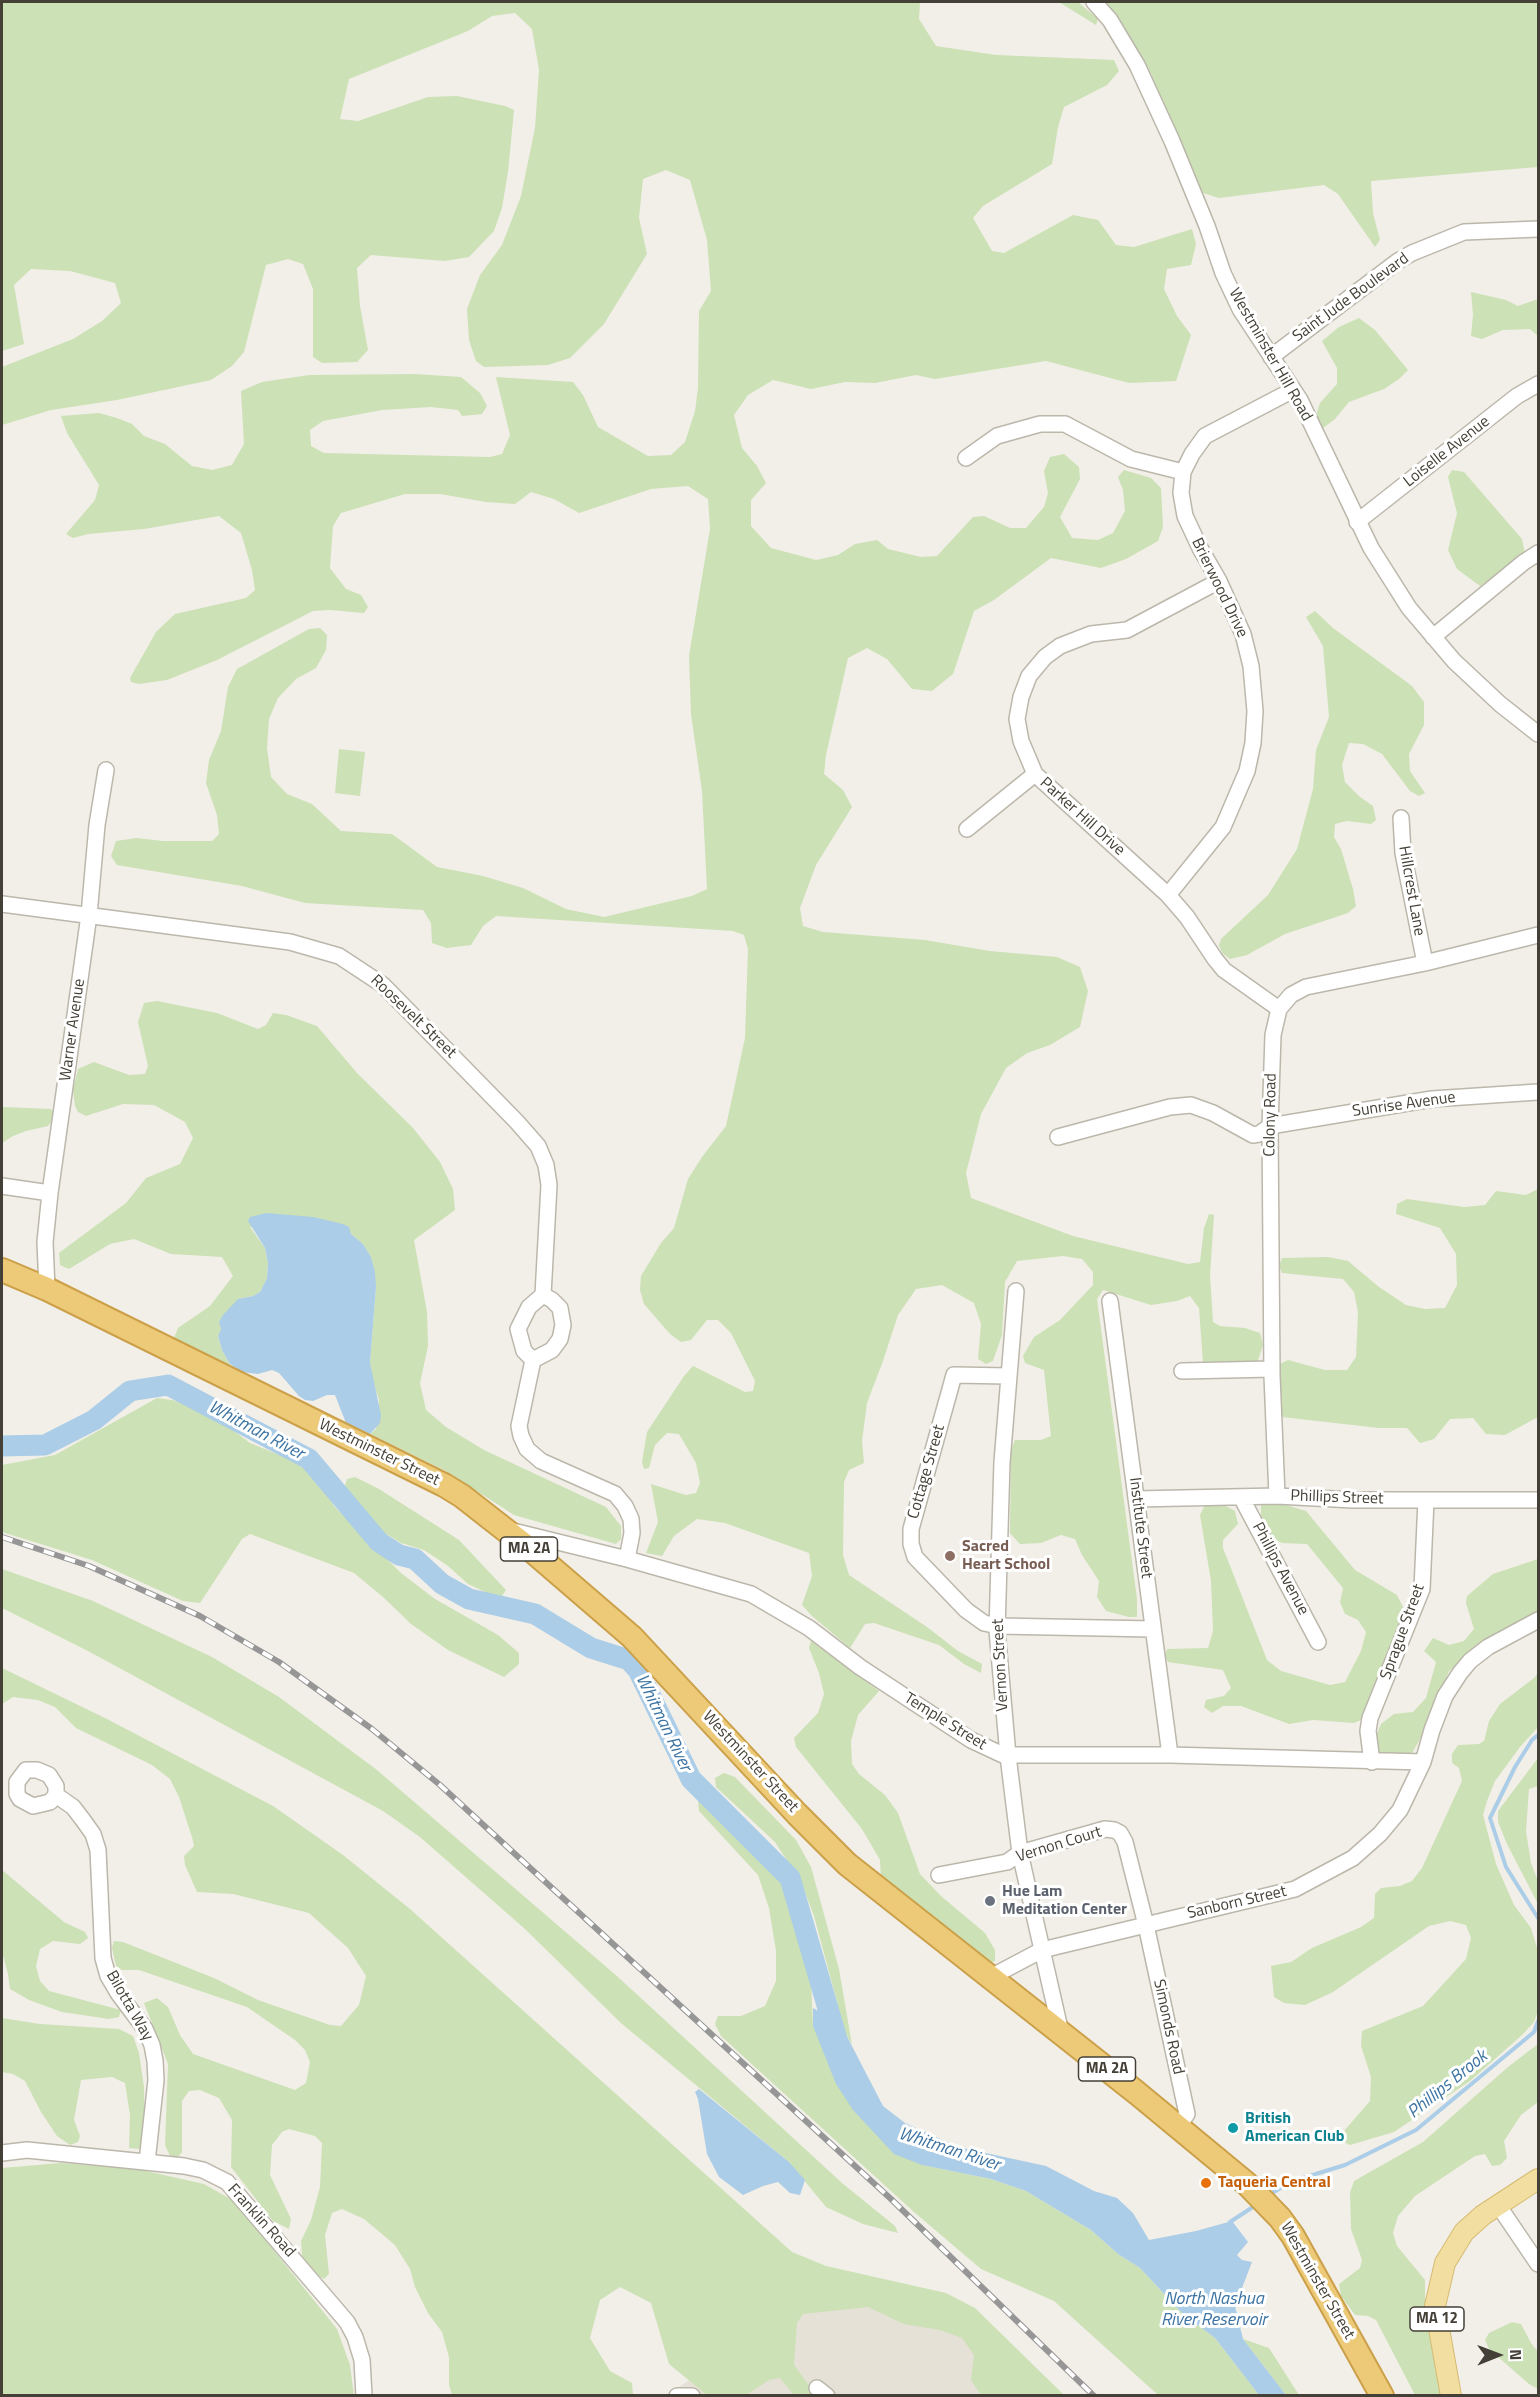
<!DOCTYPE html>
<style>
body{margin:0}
#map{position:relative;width:1540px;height:2397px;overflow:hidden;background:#f2efe8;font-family:"Titillium Web",sans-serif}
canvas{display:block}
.frame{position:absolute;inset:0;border:3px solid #444037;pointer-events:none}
.north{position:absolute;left:1468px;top:2325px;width:60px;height:60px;-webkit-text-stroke:4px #fff;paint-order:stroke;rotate:89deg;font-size:16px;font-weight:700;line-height:24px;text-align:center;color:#444037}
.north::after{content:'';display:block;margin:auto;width:21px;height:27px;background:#444037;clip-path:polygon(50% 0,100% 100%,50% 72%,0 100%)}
</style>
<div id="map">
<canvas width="1540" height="2397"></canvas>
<div class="frame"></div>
<div class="north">N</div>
</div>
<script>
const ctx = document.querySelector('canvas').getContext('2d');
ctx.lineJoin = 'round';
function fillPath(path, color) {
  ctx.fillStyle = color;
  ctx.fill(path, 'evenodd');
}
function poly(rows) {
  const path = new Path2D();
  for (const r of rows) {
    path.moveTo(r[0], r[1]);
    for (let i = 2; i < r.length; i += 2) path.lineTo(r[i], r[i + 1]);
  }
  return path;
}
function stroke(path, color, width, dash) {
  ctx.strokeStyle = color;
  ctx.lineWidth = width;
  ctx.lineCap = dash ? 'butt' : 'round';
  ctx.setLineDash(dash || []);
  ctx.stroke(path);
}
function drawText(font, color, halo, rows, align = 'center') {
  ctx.font = font + ' "Titillium Web",sans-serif';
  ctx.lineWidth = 6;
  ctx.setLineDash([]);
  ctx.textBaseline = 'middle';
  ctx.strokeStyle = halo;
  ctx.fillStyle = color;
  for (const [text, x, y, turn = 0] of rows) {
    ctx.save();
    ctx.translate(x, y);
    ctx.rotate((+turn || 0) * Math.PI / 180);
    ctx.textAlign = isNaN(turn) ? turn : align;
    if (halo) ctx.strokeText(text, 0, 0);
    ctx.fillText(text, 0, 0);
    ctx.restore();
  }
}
fillPath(poly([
 [807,2295,958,2312,1027,2396,667,2396]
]), '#e5e1d6');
fillPath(poly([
 [2,2,920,2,919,19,936,46,996,55,1114,60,1119,71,1107,85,1064,107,1058,127,1052,164,983,206,973,218,992,251,1004,253,1073,215,1098,220,1116,245,1134,247,1192,229,1196,244,1191,265,1167,269,1164,289,1177,316,1191,335,1176,381,1129,383,1046,361,935,379,916,375,875,383,845,382,811,389,773,380,748,395,734,415,742,448,757,466,766,483,751,500,751,526,771,548,816,560,838,555,855,544,877,540,888,549,921,557,937,556,973,517,984,516,1010,528,1026,528,1044,507,1048,493,1044,471,1050,457,1064,454,1079,467,1080,479,1060,517,1072,538,1098,540,1113,533,1125,511,1123,490,1118,477,1124,470,1151,478,1161,488,1163,527,1158,541,1126,559,1101,568,1051,558,994,600,974,611,953,674,932,691,912,689,887,659,867,648,848,658,826,755,824,774,843,790,852,807,816,865,800,908,803,926,823,932,925,940,990,951,1057,957,1080,967,1088,991,1080,1027,1050,1045,1027,1053,1006,1068,981,1114,966,1173,971,1198,1073,1236,1188,1264,1200,1262,1204,1228,1209,1214,1214,1215,1210,1275,1213,1322,1220,1326,1245,1328,1260,1333,1263,1345,1257,1363,1203,1362,1199,1308,1190,1296,1177,1301,1151,1305,1103,1290,1097,1299,1137,1599,1137,1617,1129,1617,1106,1611,1097,1597,1099,1581,1082,1555,1075,1539,1061,1535,1041,1543,1020,1544,1010,1533,1011,1450,1015,1440,1041,1440,1051,1436,1044,1370,1025,1363,1023,1356,1034,1337,1060,1320,1093,1285,1093,1272,1082,1259,1063,1256,1017,1261,1005,1282,1002,1335,993,1361,986,1364,978,1359,981,1324,974,1303,942,1285,916,1289,898,1315,883,1361,867,1403,862,1441,864,1463,849,1470,844,1482,843,1555,849,1575,927,1627,958,1651,982,1664,981,1673,964,1664,939,1645,874,1623,865,1624,850,1648,812,1616,802,1605,812,1576,809,1553,725,1523,697,1519,674,1536,662,1556,646,1553,658,1522,651,1484,686,1495,696,1493,700,1483,696,1463,679,1434,667,1433,655,1445,649,1468,644,1469,642,1462,647,1432,684,1376,693,1366,745,1392,753,1391,755,1381,731,1333,718,1320,707,1320,691,1340,681,1342,670,1334,644,1304,640,1290,641,1276,661,1243,674,1228,688,1179,702,1157,726,1126,745,1038,748,949,744,935,733,931,496,916,483,926,471,945,447,948,432,943,431,923,423,910,305,903,242,886,117,865,111,856,116,841,136,838,163,841,212,841,219,834,217,815,206,783,209,760,221,731,228,687,237,669,309,629,320,628,327,635,326,650,316,668,296,679,278,698,269,719,267,748,271,777,287,794,312,804,341,831,392,834,437,867,483,876,523,888,566,909,604,917,692,896,707,889,702,791,691,714,689,656,710,529,708,499,688,486,651,489,579,513,554,499,531,492,515,504,486,502,440,494,405,494,341,513,333,526,330,568,346,589,361,595,368,607,364,613,330,610,313,611,217,660,167,680,139,684,131,682,130,678,156,632,175,614,246,598,255,590,252,570,241,533,219,516,144,529,88,534,73,538,66,534,95,500,99,485,67,433,61,416,99,413,117,418,132,424,144,436,165,444,192,466,212,470,232,465,244,444,241,391,262,382,309,375,415,374,461,377,480,393,487,406,482,414,462,416,458,410,431,407,382,410,323,421,310,430,311,446,324,453,490,457,502,454,510,435,496,377,573,382,583,395,598,427,648,456,671,455,685,442,695,411,698,388,699,311,711,291,707,240,690,180,666,170,643,179,639,218,647,254,604,324,570,358,548,365,484,367,476,361,469,340,467,309,480,275,502,245,521,196,535,128,539,70,532,29,515,13,492,16,468,31,349,79,340,119,358,121,428,97,457,96,505,106,514,110,508,172,502,208,494,231,469,257,445,261,371,255,357,268,360,306,368,350,357,362,322,363,313,357,313,289,303,264,288,259,266,265,244,352,232,366,211,380,117,400,51,410,2,425,2,367,73,339,102,321,121,303,115,283,70,271,31,269,14,285,24,344,2,351],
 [1059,2,1078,2,1098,19,1096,25],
 [1100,2,1538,2,1538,167,1371,181,1373,213,1380,240,1375,247,1338,194,1324,185,1219,198,1200,192,1151,74,1124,27],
 [1471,292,1506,300,1518,306,1538,299,1538,336,1530,329,1503,330,1482,339,1471,336,1473,315],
 [1359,318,1375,330,1408,370,1399,379,1384,389,1349,402,1335,419,1323,428,1317,422,1316,415,1320,403,1337,384,1337,368,1322,341,1339,327],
 [1452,470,1464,472,1522,539,1525,554,1480,586,1457,569,1448,550,1457,513,1448,477],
 [1315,611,1333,628,1412,686,1424,702,1424,725,1409,754,1410,771,1425,793,1419,796,1410,791,1382,754,1363,744,1349,743,1342,765,1345,782,1360,797,1373,806,1376,820,1371,824,1347,821,1335,824,1334,837,1341,849,1353,889,1356,906,1348,913,1285,934,1247,955,1230,959,1222,953,1219,945,1221,939,1268,895,1297,849,1313,789,1316,750,1329,717,1323,646,1306,617],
 [339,749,365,752,360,796,335,793],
 [157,1001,217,1013,258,1029,266,1025,273,1013,286,1015,317,1026,357,1073,413,1128,440,1162,453,1189,455,1210,414,1240,427,1312,428,1346,420,1383,426,1410,446,1427,484,1450,606,1507,621,1526,621,1539,616,1544,514,1515,446,1471,370,1434,376,1429,379,1400,372,1378,370,1363,376,1287,371,1257,363,1244,351,1234,250,1227,265,1248,268,1263,267,1278,260,1292,253,1296,238,1299,221,1329,218,1337,222,1350,230,1364,226,1367,174,1338,178,1328,210,1306,233,1276,222,1257,171,1254,134,1239,110,1244,69,1269,60,1265,59,1253,126,1203,146,1178,180,1164,193,1138,185,1122,154,1105,123,1104,86,1116,78,1112,75,1106,73,1090,78,1069,94,1062,129,1075,145,1074,148,1066,138,1022,144,1003],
 [2,1107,51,1109,56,1116,48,1126,26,1131,13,1136,2,1143],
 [1538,1189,1538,1417,1505,1435,1486,1434,1473,1418,1450,1419,1434,1439,1420,1443,1407,1428,1379,1428,1282,1417,1280,1364,1288,1360,1325,1370,1347,1370,1356,1357,1358,1312,1354,1292,1343,1279,1282,1273,1279,1266,1282,1258,1328,1257,1348,1261,1379,1287,1406,1305,1425,1309,1445,1308,1457,1285,1456,1254,1440,1228,1396,1214,1397,1204,1407,1199,1464,1207,1485,1205,1496,1191,1526,1195],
 [157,1398,172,1400,206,1410,250,1443,309,1467,322,1483,334,1506,401,1573,435,1599,498,1635,519,1653,519,1664,504,1677,448,1650,411,1624,383,1597,354,1573,250,1534,242,1539,200,1603,183,1601,92,1560,2,1532,2,1465,55,1455],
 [355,1477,379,1489,459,1540,506,1590,500,1599,468,1584,448,1566,424,1550,401,1543,378,1529,344,1489,347,1479],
 [1205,1505,1224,1505,1235,1511,1238,1524,1223,1540,1223,1548,1267,1660,1281,1671,1330,1685,1345,1682,1361,1651,1366,1632,1358,1620,1345,1614,1340,1602,1343,1588,1307,1544,1282,1543,1272,1538,1261,1521,1261,1505,1286,1505,1306,1511,1355,1570,1397,1595,1404,1609,1376,1693,1363,1719,1354,1723,1313,1720,1289,1724,1241,1706,1223,1706,1212,1713,1204,1707,1206,1700,1224,1696,1231,1688,1223,1670,1168,1662,1165,1656,1167,1649,1208,1648,1213,1631,1211,1581,1200,1515],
 [1538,1559,1538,1613,1496,1636,1449,1671,1424,1732,1411,1755,1377,1755,1375,1738,1381,1724,1394,1714,1413,1712,1426,1698,1436,1662,1424,1651,1433,1638,1449,1645,1464,1641,1474,1629,1466,1603,1467,1596,1493,1574],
 [2,1569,93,1601,212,1657,279,1697,377,1770,618,1977,842,2183,895,2226,898,2233,863,2224,826,2207,789,2162,622,2024,525,1929,420,1837,383,1811,88,1651,2,1608],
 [811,1641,879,1691,858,1715,851,1741,852,1764,859,1774,885,1795,898,1813,920,1874,941,1896,985,1933,995,1950,995,1961,988,1963,881,1879,880,1860,862,1829,796,1747,794,1738,818,1713,824,1694,819,1673,809,1648],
 [2,1668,107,1719,273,1806,343,1855,410,1909,792,2252,826,2266,946,2293,975,2308,1064,2395,981,2395,971,2380,974,2355,962,2338,940,2330,904,2324,868,2307,803,2314,797,2323,794,2365,816,2395,794,2395,780,2378,769,2380,746,2395,707,2395,669,2364,651,2303,620,2287,600,2300,590,2338,610,2371,632,2383,633,2395,452,2395,449,2385,449,2357,442,2332,428,2313,415,2287,410,2269,395,2245,364,2219,342,2209,332,2213,325,2235,329,2274,324,2279,317,2275,302,2256,301,2241,311,2220,320,2187,322,2143,315,2136,289,2129,282,2132,272,2145,270,2175,291,2219,289,2229,273,2221,231,2167,232,2120,219,2098,200,2090,189,2091,182,2101,182,2152,177,2158,170,2156,165,2145,168,2064,144,2003,157,1998,168,2007,180,2035,193,2054,295,2090,306,2083,310,2062,305,2050,295,2040,247,2007,139,1970,122,1970,116,1966,112,1948,114,1941,123,1942,214,1978,258,2000,330,2025,341,2026,359,2005,366,1976,348,1948,309,1913,233,1894,197,1892,185,1865,184,1856,194,1846,192,1837,179,1797,170,1779,152,1765,76,1728,55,1707,38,1700,13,1697,2,1704],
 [1538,1673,1538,1727,1520,1747,1495,1781,1487,1801,1483,1815,1496,1864,1514,1905,1531,1928,1538,1951,1538,2011,1534,2022,1522,2035,1470,2081,1394,2132,1350,2145,1344,2142,1344,2131,1370,2101,1371,2077,1361,2046,1362,2031,1423,2006,1466,1959,1471,1938,1466,1925,1450,1921,1429,1926,1333,1992,1305,2005,1284,2003,1274,1997,1271,1966,1291,1962,1312,1948,1361,1927,1374,1918,1375,1894,1381,1888,1400,1886,1412,1881,1422,1868,1462,1781,1459,1768,1452,1763,1452,1754,1458,1745,1479,1744,1484,1741,1489,1721,1500,1704,1534,1678],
 [1538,1758,1538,1786,1529,1789,1526,1831,1531,1863,1538,1881,1538,1904,1507,1844,1498,1822,1498,1811],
 [724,1773,735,1777,796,1840,811,1867,839,1969,852,2045,840,2023,837,2002,814,1916,801,1882,775,1842,716,1787,715,1778],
 [698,1801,705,1801,784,1879,811,1981,813,2026,922,2165,991,2179,1026,2191,1091,2230,1118,2254,1140,2268,1182,2313,1215,2338,1259,2395,1158,2395,1054,2301,981,2269,914,2212,721,2036,715,2024,718,2016,741,2016,765,2006,776,1981,776,1951,769,1908,758,1875,699,1811],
 [2,1870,64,1922,85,1932,88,1938,80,1944,53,1941,40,1949,36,1966,40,1981,49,1991,121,2010,119,2017,109,2019,62,2012,29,2000,10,1989,8,1974,2,1952],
 [2,2018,40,2024,119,2029,133,2036,139,2053,144,2087,145,2138,139,2149,129,2148,130,2115,125,2083,112,2077,81,2080,74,2120,80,2136,78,2142,70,2145,57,2136,41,2112,25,2081,13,2074,2,2072],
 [1538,2044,1538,2102,1521,2115,1504,2141,1507,2158,1500,2165,1492,2166,1485,2154,1475,2156,1415,2196,1398,2216,1393,2233,1397,2246,1425,2280,1425,2297,1441,2395,1415,2395,1376,2320,1368,2316,1355,2315,1341,2296,1339,2284,1360,2268,1362,2260,1351,2229,1350,2193,1354,2181,1423,2142,1508,2067],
 [61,2163,137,2169,204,2184,234,2201,337,2329,350,2365,354,2396,2,2396,2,2168],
 [1512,2322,1521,2324,1531,2343,1538,2352,1538,2389,1529,2384,1489,2349,1485,2340,1489,2333],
 [1243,2339,1269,2348,1299,2395,1286,2395]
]), '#cce1b5');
fillPath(poly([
 [266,1213,313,1217,343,1224,349,1227,351,1234,363,1244,371,1257,375,1272,376,1287,370,1363,381,1415,380,1423,370,1434,346,1423,335,1395,327,1395,313,1401,305,1400,299,1396,279,1373,272,1370,258,1374,242,1372,230,1364,222,1350,218,1336,221,1329,219,1322,223,1315,238,1299,253,1296,260,1292,267,1278,268,1263,265,1248,248,1221,250,1217],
 [813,2008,840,2023,883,2106,905,2123,958,2147,1046,2166,1094,2191,1117,2198,1133,2213,1149,2240,1196,2231,1232,2221,1248,2242,1237,2255,1242,2260,1252,2262,1235,2306,1243,2339,1286,2395,1259,2395,1215,2338,1182,2313,1140,2268,1118,2254,1091,2230,1026,2191,991,2179,922,2165,894,2154,853,2110,836,2084,813,2026],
 [699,2089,789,2162,805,2180,800,2195,790,2193,778,2182,763,2186,743,2195,719,2177,707,2154,698,2099,695,2092]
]), '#abcde7');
stroke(poly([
 [1538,1735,1532,1740,1515,1767,1490,1818,1506,1867,1538,1918],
 [1269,2195,1290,2182,1345,2165,1416,2130,1534,2032,1538,2021],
 [1230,2222,1256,2205]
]), '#abcde7', 4);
stroke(poly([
 [2,1446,45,1445,94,1420,130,1391,168,1385,309,1459,379,1542,399,1555,415,1559,442,1584,469,1599,535,1614,591,1648,629,1660,638,1670,691,1779,790,1878,838,2043]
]), '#abcde7', 21);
const minor = poly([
 [1094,2,1110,20,1137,65,1172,141,1207,226,1223,273,1240,309,1300,400,1371,548,1409,608,1454,661,1500,704,1538,734],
 [1271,357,1398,261,1412,253,1464,232,1538,229],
 [966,458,997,436,1040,424,1065,424,1131,459,1183,472],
 [1357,522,1517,396,1538,384],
 [1219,581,1127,630,1091,634,1060,646,1045,657,1029,676,1021,697,1017,719,1021,741,1035,774,1168,895,1187,917,1215,959,1224,970,1279,1009],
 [1433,637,1524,562,1538,553],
 [1401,818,1403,853,1425,963],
 [967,829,1035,774],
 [1168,895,1223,827,1247,771,1253,743,1255,711,1251,666,1243,634,1219,581,1200,548,1185,516,1181,493,1183,472,1192,454,1205,436,1293,390],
 [2,904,290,942,339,956,383,985,517,1122,538,1146,546,1165,549,1185,543,1295],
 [1058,1137,1170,1107,1191,1105,1213,1113,1253,1135,1259,1134,1270,1126,1432,1099,1538,1092],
 [2,1186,50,1193],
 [47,1289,45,1242,50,1193,89,915,97,825,106,770],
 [1016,1291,1002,1462,997,1630,1008,1756,1020,1853,1061,2033],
 [1110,1301,1170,1755],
 [533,1360,524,1351,518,1329,529,1307,543,1295,552,1300,560,1308,563,1325,560,1339,552,1350,533,1360,519,1426,521,1436,527,1449,541,1461,615,1494,625,1506,631,1519,632,1533,627,1559],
 [1182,1371,1272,1369],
 [1008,1376,954,1375,911,1529,911,1544,915,1557,966,1610,984,1623,998,1626,1153,1629],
 [1277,1496,1272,1376,1270,1126,1273,1035,1279,1009,1291,995,1306,987,1425,963,1538,935],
 [1241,1497,1318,1642],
 [1136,1499,1277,1496,1353,1500,1538,1500],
 [513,1531,627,1559,751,1594,809,1628,860,1667,971,1740,1003,1755,1170,1755,1423,1762],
 [1372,1762,1368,1731,1370,1718,1422,1589,1426,1500],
 [56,1795,50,1802,33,1806,20,1799,17,1794,17,1782,26,1770,37,1770,49,1775,56,1786,56,1795,73,1807,83,1820,93,1834,98,1850,103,1958,108,1976,118,1993,145,2029,152,2045,155,2061,156,2080,147,2162],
 [939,1875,1007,1862,1020,1853,1105,1829,1114,1830,1120,1833,1125,1842,1146,1925,1187,2114,1178,2127],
 [989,1978,1042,1950,1295,1889,1353,1858,1380,1834,1400,1810,1423,1762,1432,1730,1445,1696,1460,1673,1470,1661,1488,1647,1538,1620],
 [2,2153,27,2150,184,2166,203,2170,227,2182,347,2322,355,2337,362,2360,364,2396],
 [1498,2205,1538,2264],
 [817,2388,827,2396],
 [677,2396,692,2396]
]);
const major = poly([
 [1451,2396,1435,2306,1445,2263,1464,2232,1483,2215,1538,2179]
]);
const highway = poly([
 [2,1270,47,1289,444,1485,462,1496,531,1550,632,1637,797,1814,847,1864,1137,2093,1247,2184,1280,2218,1293,2236,1382,2396]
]);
stroke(minor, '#bcb7ab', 18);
stroke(major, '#d5bb72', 22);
stroke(highway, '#cba049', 26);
stroke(minor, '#fff', 15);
stroke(major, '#f2dea0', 20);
stroke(highway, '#edca78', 22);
const rail = poly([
 [2,1537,89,1566,200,1616,279,1662,372,1729,440,1785,515,1854,891,2199,1094,2396]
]);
stroke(rail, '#969696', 6);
stroke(rail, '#fff', 4, [11]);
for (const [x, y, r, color] of [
 [950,1556,6,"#8d6e63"],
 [990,1901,6,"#6b7280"],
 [1233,2128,6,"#0f9aa8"],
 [1206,2183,6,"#e8710a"]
]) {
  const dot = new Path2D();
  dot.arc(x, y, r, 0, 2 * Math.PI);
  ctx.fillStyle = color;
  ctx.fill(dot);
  stroke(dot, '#fff', 2);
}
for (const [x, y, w] of [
 [529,1549,57],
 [1107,2069,57],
 [1437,2319,54]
]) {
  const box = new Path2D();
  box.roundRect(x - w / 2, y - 12, w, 24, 4.5);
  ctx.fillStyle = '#fff';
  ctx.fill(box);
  stroke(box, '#444037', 1.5);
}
drawText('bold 15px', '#444037', null, [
 ["MA 2A",529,1549],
 ["MA 2A",1107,2069],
 ["MA 12",1437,2319]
]);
drawText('16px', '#444037', '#fff', [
 ["Saint Jude Boulevard",1351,298,-36],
 ["Westminster Hill Road",1270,355,60],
 ["Loiselle Avenue",1447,452,-38],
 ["Brierwood Drive",1219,588,64],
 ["Parker Hill Drive",1082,817,42],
 ["Hillcrest Lane",1411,891,80],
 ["Roosevelt Street",413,1017,44],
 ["Warner Avenue",73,1030,-82],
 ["Sunrise Avenue",1404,1105,-8],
 ["Colony Road",1271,1115,-89],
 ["Westminster Street",379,1453,26],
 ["Cottage Street",927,1472,-74],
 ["Phillips Street",1337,1498,2],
 ["Institute Street",1140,1528,83],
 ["Phillips Avenue",1280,1569,62],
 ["Sprague Street",1403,1632,-70],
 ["Vernon Street",1001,1665,-93],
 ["Temple Street",945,1722,32],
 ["Westminster Street",750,1762,47],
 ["Vernon Court",1059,1845,-17],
 ["Sanborn Street",1237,1903,-13],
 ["Bilotta Way",129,2006,60],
 ["Simonds Road",1168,2027,78],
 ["Franklin Road",261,2221,48],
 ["Westminster Street",1317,2281,60]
]);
drawText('bold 16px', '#785e54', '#fff', [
 ["Sacred",962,1547],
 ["Heart School",962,1565]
], 'left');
drawText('bold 16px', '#5b616d', '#fff', [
 ["Hue Lam",1002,1892],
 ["Meditation Center",1002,1910]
], 'left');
drawText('bold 16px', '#0d838f', '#fff', [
 ["British",1245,2119],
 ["American Club",1245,2137]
], 'left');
drawText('bold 16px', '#c56008', '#fff', [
 ["Taqueria Central",1218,2183]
], 'left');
drawText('italic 18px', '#3d74a3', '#fff', [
 ["Whitman River",256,1431,28],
 ["Whitman River",663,1723,64],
 ["Phillips Brook",1448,2085,-39],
 ["Whitman River",949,2150,18],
 ["North Nashua",1214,2300],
 ["River Reservoir",1214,2321]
]);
</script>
